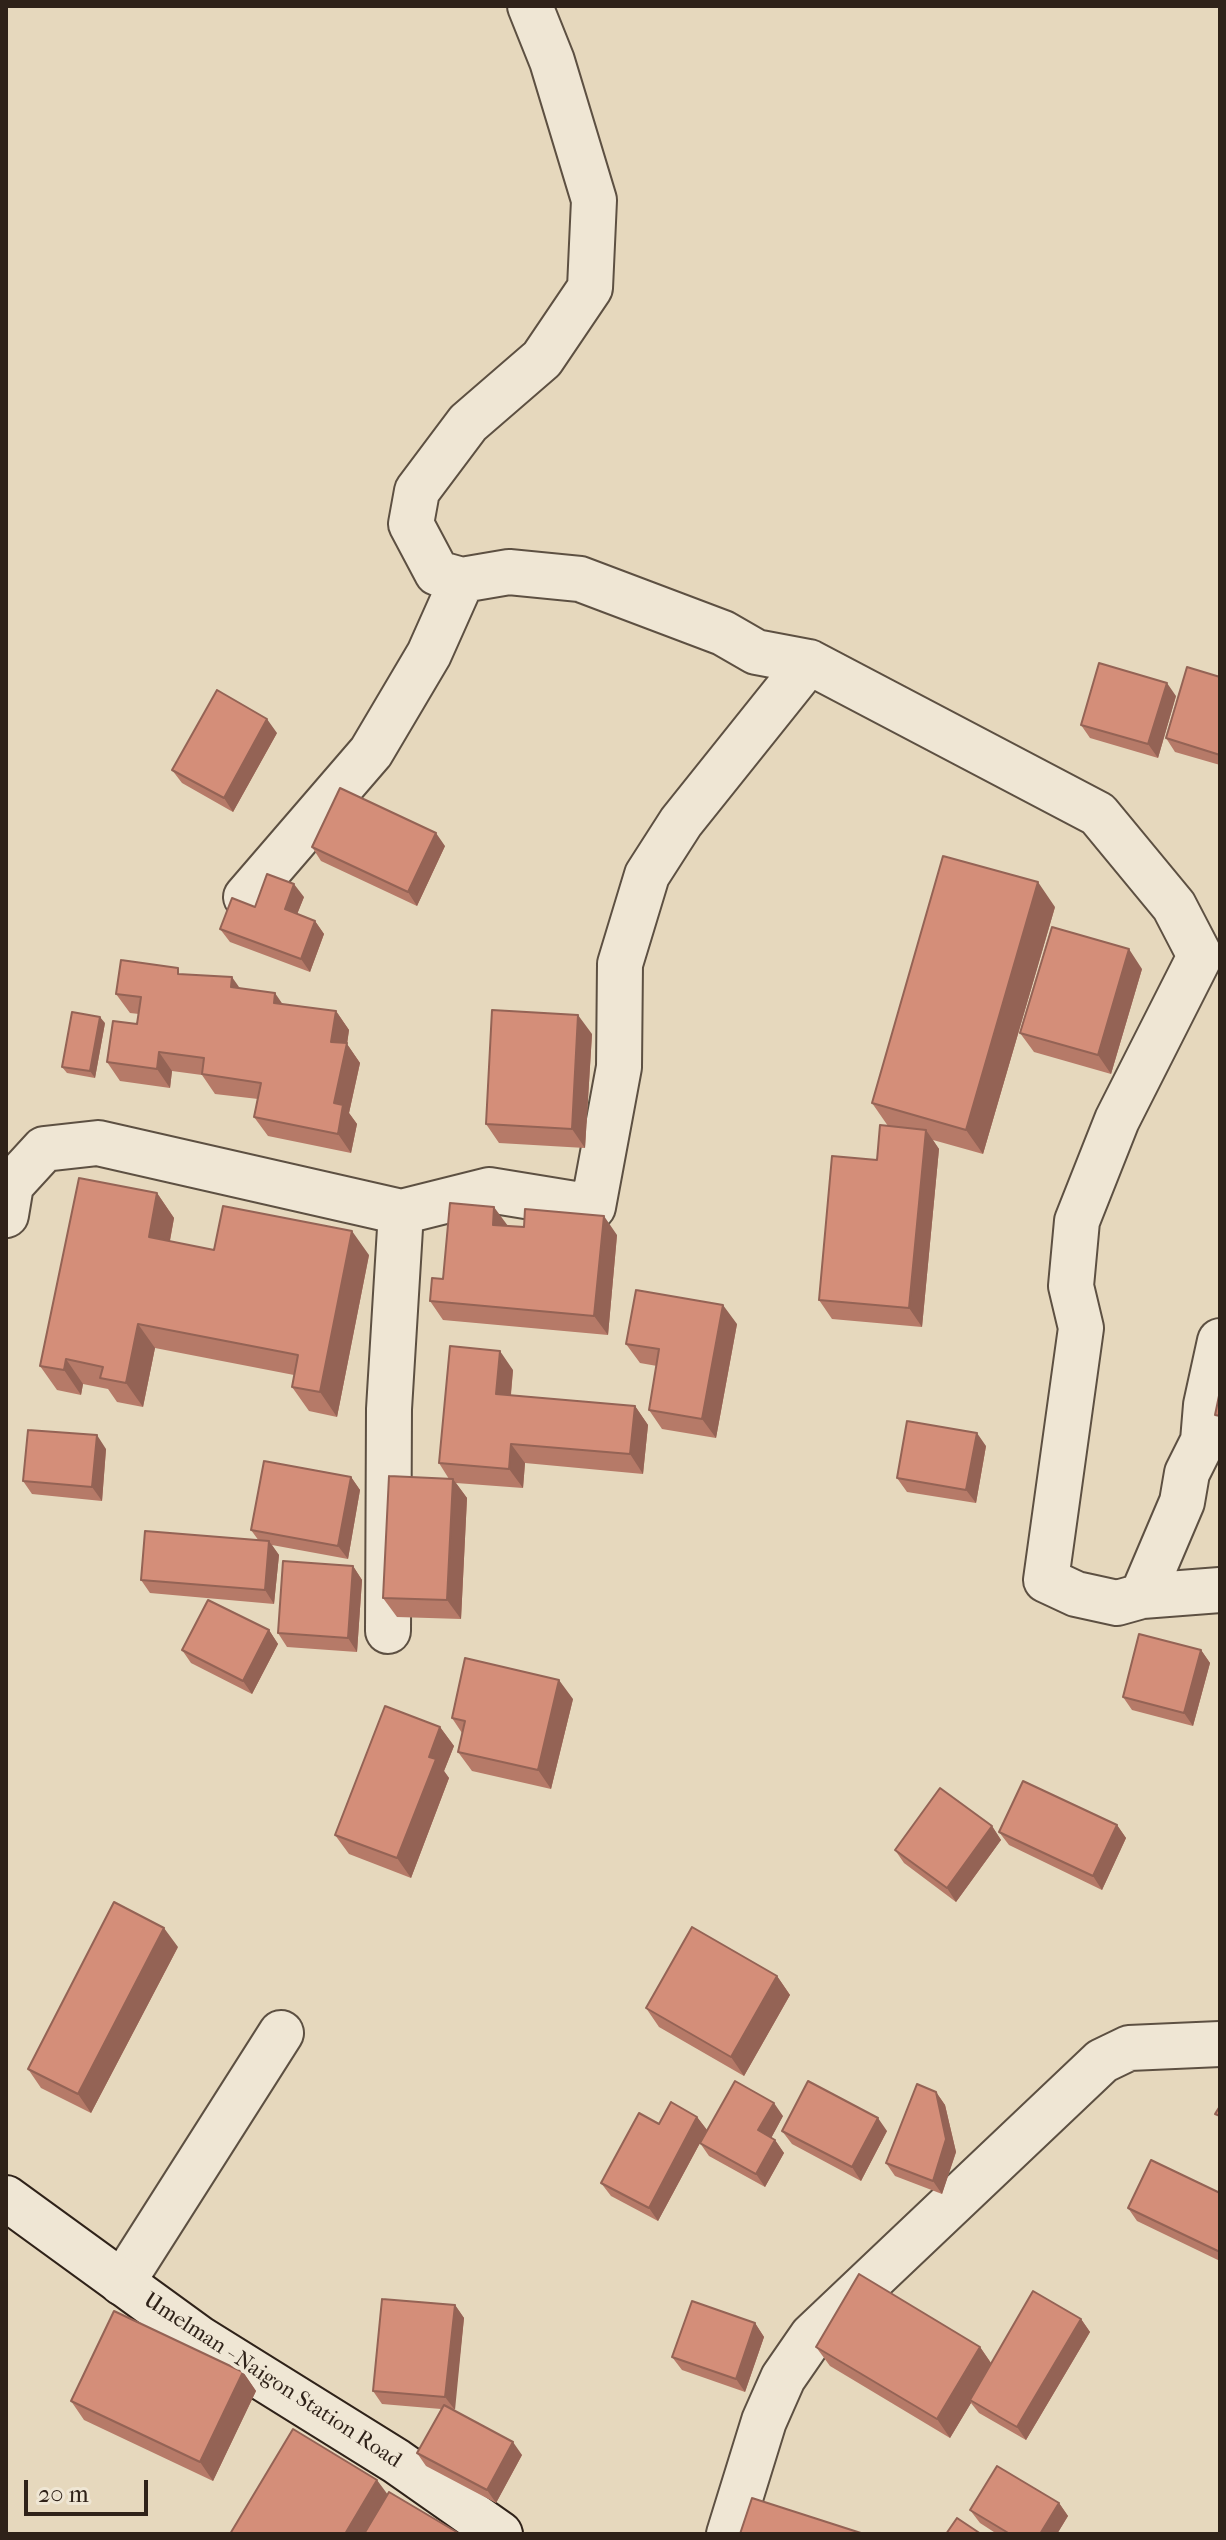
<!DOCTYPE html>
<style>
body{margin:0}
#map{position:relative;width:1226px;height:2540px;overflow:hidden;background:#e6d8bd;font-family:"IM FELL French Canon",serif}
canvas{display:block}
.frame{position:absolute;inset:0;border:8px solid #2f2219;pointer-events:none}
.scale{position:absolute;left:24px;top:2480px;width:124px;height:36px;box-sizing:border-box;border:4px solid #2f2219;border-top:0;padding-left:10px;font-size:24px;line-height:28px;white-space:nowrap;color:#2f2219;-webkit-text-stroke:6px #efe6d4;paint-order:stroke}
</style>
<div id="map">
<canvas width="1226" height="2540"></canvas>
<div class="frame"></div>
<div class="scale">20 m</div>
</div>
<script>
const ctx = document.querySelector('canvas').getContext('2d');
ctx.lineJoin = 'round';
function poly(rows) {
  const path = new Path2D();
  for (const r of rows) {
    path.moveTo(r[0], r[1]);
    for (let i = 2; i < r.length; i += 2) path.lineTo(r[i], r[i + 1]);
  }
  return path;
}
function stroke(path, color, width, dash) {
  ctx.strokeStyle = color;
  ctx.lineWidth = width;
  ctx.lineCap = dash ? 'butt' : 'round';
  ctx.setLineDash(dash || []);
  ctx.stroke(path);
}
function fillPath(path, color) {
  ctx.fillStyle = color;
  ctx.fill(path, 'evenodd');
}
function drawText(font, color, halo, rows, align = 'center') {
  ctx.font = font + ' "IM FELL French Canon",serif';
  ctx.lineWidth = 8;
  ctx.setLineDash([]);
  ctx.textBaseline = 'middle';
  ctx.strokeStyle = halo;
  ctx.fillStyle = color;
  for (const [text, x, y, turn = 0] of rows) {
    ctx.save();
    ctx.translate(x, y);
    ctx.rotate((+turn || 0) * Math.PI / 180);
    ctx.textAlign = isNaN(turn) ? turn : align;
    if (halo) ctx.strokeText(text, 0, 0);
    ctx.fillText(text, 0, 0);
    ctx.restore();
  }
}
const street = poly([
 [530,6,552,61,594,200,590,288,542,359,468,423,417,491,411,524,437,573,462,580,509,572,580,579,723,633,756,652,809,662,1098,814,1174,906,1200,956,1117,1120,1077,1221,1071,1286,1081,1328,1046,1580,1076,1594,1117,1603,1142,1596,1220,1590],
 [246,897,371,752,429,654,462,580],
 [6,1215,11,1185,44,1149,98,1143,401,1212,489,1190,593,1207,619,1067,620,964,647,875,681,822,809,662],
 [1142,1596,1182,1502,1187,1473,1203,1441,1206,1405,1220,1341],
 [388,1631,389,1409,401,1212],
 [122,2283,281,2033],
 [729,2534,764,2421,783,2378,812,2336,1102,2061,1129,2048,1220,2044]
]);
const secondary = poly([
 [6,2198,200,2339,396,2461,500,2534]
]);
stroke(street, '#5d5042', 48);
stroke(secondary, '#2f2219', 48);
stroke(street, '#efe6d4', 44);
stroke(secondary, '#efe6d4', 44);
fillPath(poly([
 [1220,677,1220,765,1175,752,1166,738],
 [1176,696,1158,758,1090,738,1081,725],
 [277,733,233,812,182,783,172,770],
 [445,846,417,906,321,861,312,847],
 [304,897,297,914,315,921,324,934,310,972,230,942,220,929,255,907],
 [1055,907,983,1154,933,1140,939,1149,922,1327,832,1319,819,1300,877,1160,888,1126,872,1103],
 [1142,969,1111,1074,1034,1052,1020,1033],
 [182,974,240,988,283,1004,336,1011,349,1030,347,1044,360,1063,349,1113,357,1124,351,1153,268,1136,254,1117,258,1099,215,1094,202,1075,172,1071,170,1088,120,1081,107,1062,137,1024,139,1014,130,1013,116,994],
 [105,1023,95,1078,67,1073,62,1067],
 [592,1034,585,1148,499,1143,486,1124],
 [157,1193,174,1218,170,1241,214,1250,369,1255,337,1417,309,1411,292,1387,294,1375,155,1348,143,1407,117,1402,108,1389,83,1384,81,1395,57,1390,40,1366],
 [508,1226,617,1235,608,1335,443,1320,430,1301,443,1279],
 [737,1324,716,1438,662,1429,649,1410,657,1366,640,1363,626,1344],
 [513,1370,511,1395,635,1406,648,1425,643,1474,525,1463,523,1488,456,1483,467,1498,461,1619,397,1617,383,1598,449,1479,439,1463],
 [986,1446,976,1503,907,1492,897,1478],
 [106,1449,102,1501,32,1494,23,1481],
 [351,1477,360,1490,348,1559,272,1545,279,1555,274,1604,150,1593,141,1580,259,1541,251,1530],
 [353,1566,362,1580,357,1652,287,1647,278,1633],
 [269,1630,278,1644,252,1694,191,1663,182,1650],
 [1201,1650,1210,1663,1193,1726,1132,1710,1123,1697],
 [573,1699,551,1789,472,1771,458,1752,462,1733,452,1718],
 [440,1727,454,1746,444,1771,449,1778,411,1878,349,1854,335,1835],
 [1117,1825,1126,1838,1102,1890,1009,1845,999,1832],
 [992,1826,1001,1840,956,1902,904,1863,895,1850],
 [178,1947,91,2113,41,2088,28,2069],
 [777,1976,790,1995,744,2076,659,2027,646,2008],
 [936,2092,945,2105,956,2152,942,2194,895,2176,886,2163],
 [783,2116,771,2138,775,2140,784,2153,765,2187,709,2156,700,2143,658,2221,611,2196,601,2183,659,2124,697,2117,707,2130],
 [782,2131,887,2131,861,2181,792,2144],
 [1220,2193,1220,2261,1137,2221,1128,2208],
 [455,2305,464,2318,454,2410,522,2455,496,2503,426,2466,417,2453,441,2409,382,2404,373,2391],
 [1081,2319,1090,2332,1026,2440,979,2413,971,2403,950,2438,830,2366,816,2347,980,2347,991,2363],
 [755,2323,764,2337,745,2392,682,2370,672,2357],
 [243,2372,256,2391,213,2481,84,2420,71,2401],
 [1059,2503,1068,2516,1057,2534,997,2534,980,2523,970,2510]
]), '#b67a68');
fillPath(poly([
 [1167,683,1176,696,1158,758,1148,744],
 [267,719,277,733,233,812,224,798],
 [436,833,445,846,417,906,408,892],
 [1038,882,1055,907,983,1154,966,1130],
 [294,884,304,897,294,922,285,909],
 [315,921,324,934,310,972,301,959],
 [1129,949,1142,969,1111,1074,1098,1055],
 [232,977,246,997,231,987],
 [275,993,288,1012,274,1003],
 [336,1011,349,1030,347,1044,360,1063,349,1113,357,1124,351,1153,338,1134,334,1103,331,1042],
 [578,1015,592,1034,585,1148,572,1129],
 [100,1017,105,1023,95,1078,90,1071],
 [159,1052,172,1071,170,1088,157,1069],
 [926,1130,939,1149,922,1327,909,1308],
 [157,1193,174,1218,166,1261,149,1237],
 [494,1207,508,1226,493,1225],
 [604,1216,617,1235,608,1335,594,1316],
 [352,1231,369,1255,337,1417,320,1392],
 [723,1305,737,1324,716,1438,702,1419],
 [138,1324,155,1348,143,1407,126,1383],
 [500,1351,513,1370,509,1413,496,1394],
 [66,1359,83,1384,81,1395,64,1370],
 [635,1406,648,1425,643,1474,630,1454],
 [977,1433,986,1446,976,1503,966,1490],
 [97,1435,106,1449,102,1501,92,1487],
 [511,1444,525,1463,523,1488,509,1469],
 [351,1477,360,1490,348,1559,338,1546],
 [453,1479,467,1498,461,1619,447,1600],
 [269,1541,279,1555,274,1604,265,1590],
 [353,1566,362,1580,357,1652,348,1638],
 [269,1630,278,1644,252,1694,243,1681],
 [1201,1650,1210,1663,1193,1726,1184,1713],
 [559,1680,573,1699,551,1789,538,1770],
 [440,1727,454,1746,444,1771,449,1778,411,1878,397,1858,429,1757],
 [1117,1825,1126,1838,1102,1890,1093,1876],
 [992,1826,1001,1840,956,1902,947,1888],
 [164,1928,178,1947,91,2113,78,2094],
 [777,1976,790,1995,744,2076,731,2057],
 [936,2092,945,2105,956,2152,942,2194,933,2181],
 [774,2103,783,2116,768,2144,758,2130],
 [697,2117,707,2130,658,2221,649,2208],
 [878,2118,887,2131,861,2181,852,2167],
 [775,2140,784,2153,765,2187,756,2174],
 [455,2305,464,2318,455,2410,445,2397],
 [1081,2319,1090,2332,1026,2440,1017,2427],
 [755,2323,764,2337,745,2392,736,2379],
 [980,2347,993,2366,970,2400,971,2403,950,2438,937,2419],
 [243,2372,256,2391,213,2481,200,2462],
 [513,2442,522,2455,496,2503,487,2490],
 [377,2480,391,2499,370,2534,345,2534],
 [1059,2503,1068,2516,1057,2534,1040,2534]
]), '#946355');
const building = poly([
 [1099,663,1167,683,1148,744,1081,725,1099,663],
 [1187,667,1220,677,1220,755,1166,738,1187,667],
 [217,690,267,719,224,798,172,770,217,690],
 [340,788,436,833,408,892,312,847,340,788],
 [943,856,1038,882,966,1130,872,1103,943,856],
 [267,874,294,884,285,909,315,921,301,959,220,929,232,898,255,907,267,874],
 [1052,927,1129,949,1098,1055,1020,1033,1052,927],
 [121,960,178,968,178,974,232,977,231,987,275,993,274,1003,336,1011,331,1042,347,1043,334,1103,343,1105,338,1134,254,1117,261,1083,202,1074,204,1058,159,1052,157,1069,107,1062,113,1021,137,1024,141,997,116,994,121,960],
 [492,1010,578,1015,572,1129,486,1124,492,1010],
 [72,1012,100,1017,90,1071,62,1067,72,1012],
 [880,1125,926,1130,909,1308,819,1300,832,1156,877,1160,880,1125],
 [79,1178,157,1193,149,1237,214,1250,223,1206,352,1231,320,1392,292,1387,298,1355,138,1324,126,1383,100,1378,103,1367,66,1359,64,1370,40,1366,79,1178],
 [450,1203,494,1207,493,1225,524,1227,525,1209,604,1216,594,1316,430,1301,432,1278,443,1279,450,1203],
 [636,1290,723,1305,702,1419,649,1410,659,1349,626,1344,636,1290],
 [450,1346,500,1351,496,1394,635,1406,630,1454,511,1444,509,1469,439,1463,450,1346],
 [1220,1391,1220,1416,1215,1415,1220,1391],
 [907,1421,977,1433,966,1490,897,1478,907,1421],
 [28,1430,97,1435,92,1487,23,1481,28,1430],
 [264,1461,351,1477,338,1546,251,1530,264,1461],
 [389,1476,453,1479,447,1600,383,1598,389,1476],
 [145,1531,269,1541,265,1590,141,1580,145,1531],
 [283,1561,353,1566,348,1638,278,1633,283,1561],
 [208,1600,269,1630,243,1681,182,1650,208,1600],
 [1139,1634,1201,1650,1184,1713,1123,1697,1139,1634],
 [465,1658,559,1680,538,1770,458,1752,465,1721,452,1718,465,1658],
 [385,1706,440,1727,429,1757,436,1759,397,1858,335,1835,385,1706],
 [1023,1781,1117,1825,1093,1876,999,1832,1023,1781],
 [940,1788,992,1826,947,1888,895,1850,940,1788],
 [114,1902,164,1928,78,2094,28,2069,114,1902],
 [692,1927,777,1976,731,2057,646,2008,692,1927],
 [735,2081,774,2103,758,2130,775,2140,756,2174,700,2143,735,2081],
 [808,2081,878,2118,852,2167,782,2131,808,2081],
 [917,2084,936,2092,946,2139,933,2181,886,2163,917,2084],
 [671,2102,697,2117,649,2208,601,2183,639,2113,659,2124,671,2102],
 [1220,2106,1220,2116,1215,2114,1220,2106],
 [1151,2160,1220,2193,1220,2252,1128,2208,1151,2160],
 [859,2274,980,2347,937,2419,816,2347,859,2274],
 [1033,2291,1081,2319,1017,2427,970,2400,1033,2291],
 [382,2299,455,2305,445,2397,373,2391,382,2299],
 [692,2301,755,2323,736,2379,672,2357,692,2301],
 [114,2311,243,2372,200,2462,71,2401,114,2311],
 [444,2405,513,2442,487,2490,417,2453,444,2405],
 [293,2429,377,2480,345,2534,230,2534,293,2429],
 [997,2466,1059,2503,1040,2534,1010,2534,970,2510,997,2466],
 [389,2492,460,2534,364,2534,389,2492],
 [752,2498,864,2534,740,2534,752,2498],
 [957,2518,981,2534,946,2534,957,2518]
]);
fillPath(building, '#d48e79');
stroke(building, '#946355', 2);
drawText('22px', '#2f2219', '#efe6d4', [
 ["Umelman - Naigon Station Road",272,2381,33]
]);
</script>
